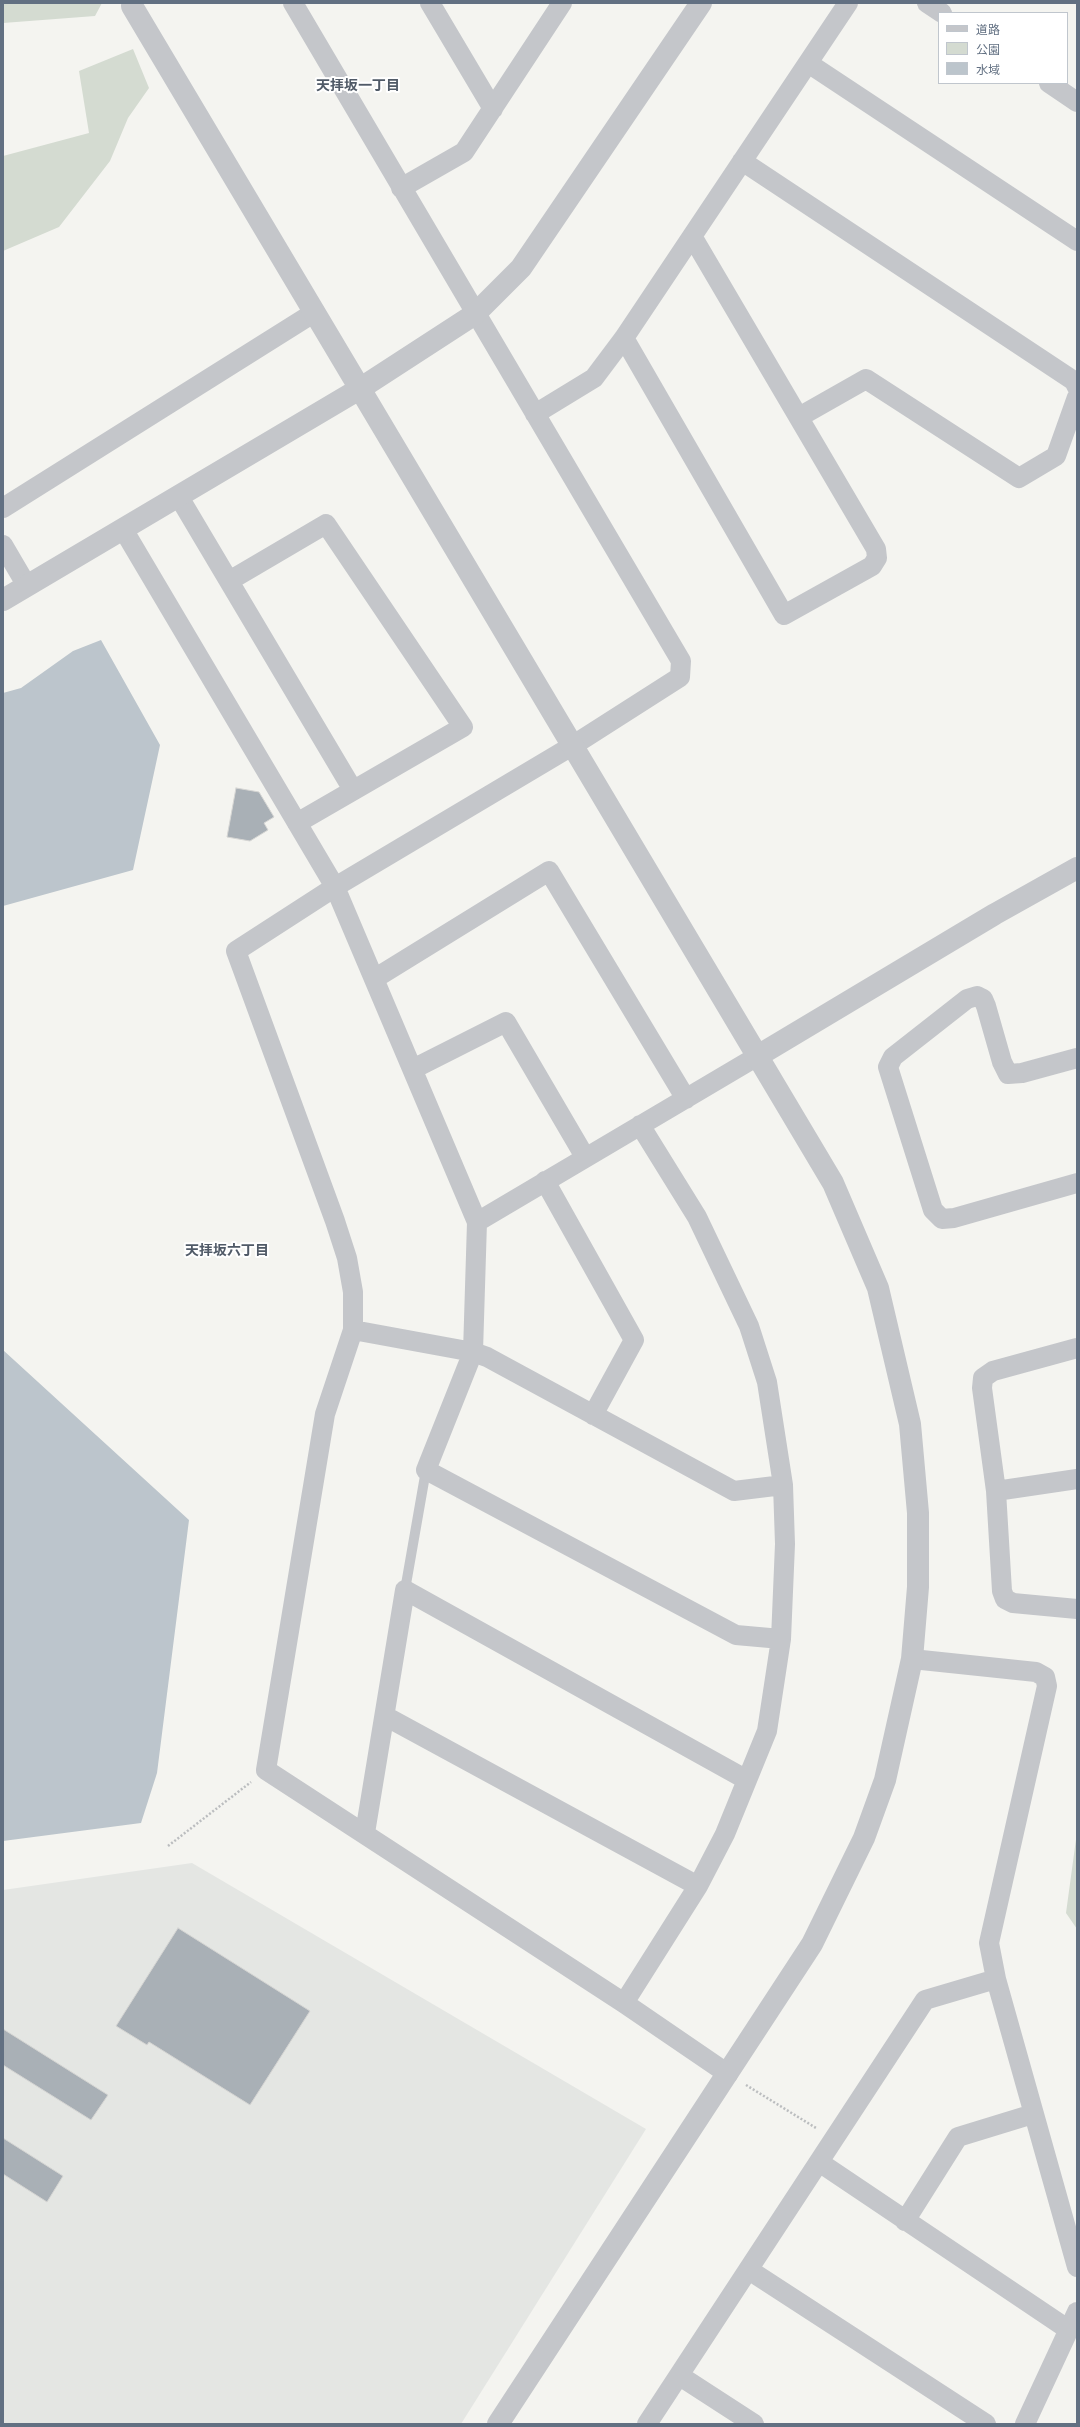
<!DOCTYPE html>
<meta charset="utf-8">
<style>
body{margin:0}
#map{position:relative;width:1080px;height:2427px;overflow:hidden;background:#f4f4f0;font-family:Quicksand,"Noto Sans JP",sans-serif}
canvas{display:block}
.frame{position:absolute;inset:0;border:4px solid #627082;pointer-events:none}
.legend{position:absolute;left:938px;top:12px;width:130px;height:72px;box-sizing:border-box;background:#fff;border:1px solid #c0c6cd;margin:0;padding:5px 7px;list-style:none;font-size:12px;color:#627082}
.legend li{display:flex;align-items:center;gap:8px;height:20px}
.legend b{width:20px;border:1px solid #c0c6cd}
</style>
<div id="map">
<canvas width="1080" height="2427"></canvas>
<div class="frame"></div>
<ul class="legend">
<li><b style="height:5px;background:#c4c6ca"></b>道路</li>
<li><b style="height:11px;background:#d4dbd1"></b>公園</li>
<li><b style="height:11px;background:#bcc5cc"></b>水域</li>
</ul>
</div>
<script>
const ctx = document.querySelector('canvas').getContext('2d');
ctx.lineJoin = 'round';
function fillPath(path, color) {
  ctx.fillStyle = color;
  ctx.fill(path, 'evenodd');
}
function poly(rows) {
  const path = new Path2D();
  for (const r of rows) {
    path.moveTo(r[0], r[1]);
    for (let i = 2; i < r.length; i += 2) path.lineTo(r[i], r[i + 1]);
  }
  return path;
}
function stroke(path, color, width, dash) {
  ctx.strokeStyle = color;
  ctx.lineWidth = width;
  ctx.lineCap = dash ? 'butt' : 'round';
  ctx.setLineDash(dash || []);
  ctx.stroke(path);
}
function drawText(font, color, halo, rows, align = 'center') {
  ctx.font = font + ' Quicksand,"Noto Sans JP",sans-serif';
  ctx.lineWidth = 4;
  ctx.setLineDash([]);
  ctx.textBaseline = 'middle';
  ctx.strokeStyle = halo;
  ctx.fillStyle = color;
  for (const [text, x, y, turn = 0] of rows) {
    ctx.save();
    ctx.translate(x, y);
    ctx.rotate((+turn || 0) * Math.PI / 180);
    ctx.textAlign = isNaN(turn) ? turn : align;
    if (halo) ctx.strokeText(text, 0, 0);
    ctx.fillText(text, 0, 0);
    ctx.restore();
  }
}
fillPath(poly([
 [192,1863,646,2129,461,2424,3,2424,3,1890]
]), '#e4e6e3');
fillPath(poly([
 [3,3,102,3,95,16,3,23],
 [133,49,149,88,128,118,110,161,59,227,3,251,3,156,89,133,79,71],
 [1077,1832,1077,1929,1066,1913]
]), '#d4dbd1');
fillPath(poly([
 [101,640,160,745,133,870,3,906,3,693,21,688,73,651],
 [3,1350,189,1520,157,1773,141,1823,3,1841]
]), '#bcc5cc');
const building = poly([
 [236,788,259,792,274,817,264,823,268,830,250,841,227,837,236,788],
 [178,1928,310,2011,250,2105,149,2042,147,2045,116,2026,178,1928],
 [3,2029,108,2095,91,2120,3,2065,3,2029],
 [3,2138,63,2176,47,2202,3,2174,3,2138]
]);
fillPath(building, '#a9b0b6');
stroke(building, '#d5d5d3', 1);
stroke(poly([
 [168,1846,251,1782],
 [746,2085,816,2128]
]), '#bbbdbf', 2.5, [2, 2]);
stroke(poly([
 [405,1590,426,1470]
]), '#c4c6ca', 10);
stroke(poly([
 [293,3,681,661,680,677,572,746,335,887,236,951,335,1221,347,1258,353,1292,353,1330,325,1414,266,1770,624,2003,728,2074],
 [430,3,493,109],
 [927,3,942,13],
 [808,63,1077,241],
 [1049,83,1077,102],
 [742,161,1074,381,1077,387],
 [401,188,464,152,562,3],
 [624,338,784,615,872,566,877,558,876,549,692,236],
 [535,414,594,378,624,338,848,3],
 [799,417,866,379,1019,478,1056,456,1077,397],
 [179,497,353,790],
 [3,508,315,312],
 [123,529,335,887,477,1222,473,1352,426,1470,736,1635,781,1639],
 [3,545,27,586],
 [229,581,326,524,463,727,297,823],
 [374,979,549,871,686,1099],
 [1077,1058,1022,1073,1008,1074,1002,1062,986,1006,983,999,977,996,967,999,893,1057,888,1067,933,1210,942,1219,954,1218,1077,1183],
 [413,1069,506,1022,585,1157],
 [545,1181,634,1340,593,1415],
 [477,1222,756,1057],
 [353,1330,473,1352,487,1357,734,1491,783,1485],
 [1077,1348,993,1371,983,1378,982,1388,996,1491,1002,1591,1005,1599,1013,1603,1077,1609],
 [996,1491,1077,1479],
 [912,1659,1036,1672,1045,1677,1047,1686,989,1943,996,1979,1077,2267],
 [385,1716,698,1886],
 [365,1833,405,1590,747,1780],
 [624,2003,698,1886,725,1834,767,1731,781,1639,785,1544,783,1485,767,1382,749,1326,697,1217,640,1125],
 [819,2162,1069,2330],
 [905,2221,958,2137,1033,2114],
 [749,2270,986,2424],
 [680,2376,754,2424],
 [647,2424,925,2000,996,1979],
 [1025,2424,1077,2312]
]), '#c4c6ca', 20);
stroke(poly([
 [132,6,833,1183,878,1288,910,1424,918,1513,918,1587,912,1659,885,1780,864,1838,812,1944,498,2424],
 [3,600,361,388,475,314,521,268,701,3],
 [756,1057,995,914,1077,868]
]), '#c4c6ca', 22);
drawText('bold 14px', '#505a67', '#fff', [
 ["天拝坂一丁目",358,86],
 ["天拝坂六丁目",227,1251]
]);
</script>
